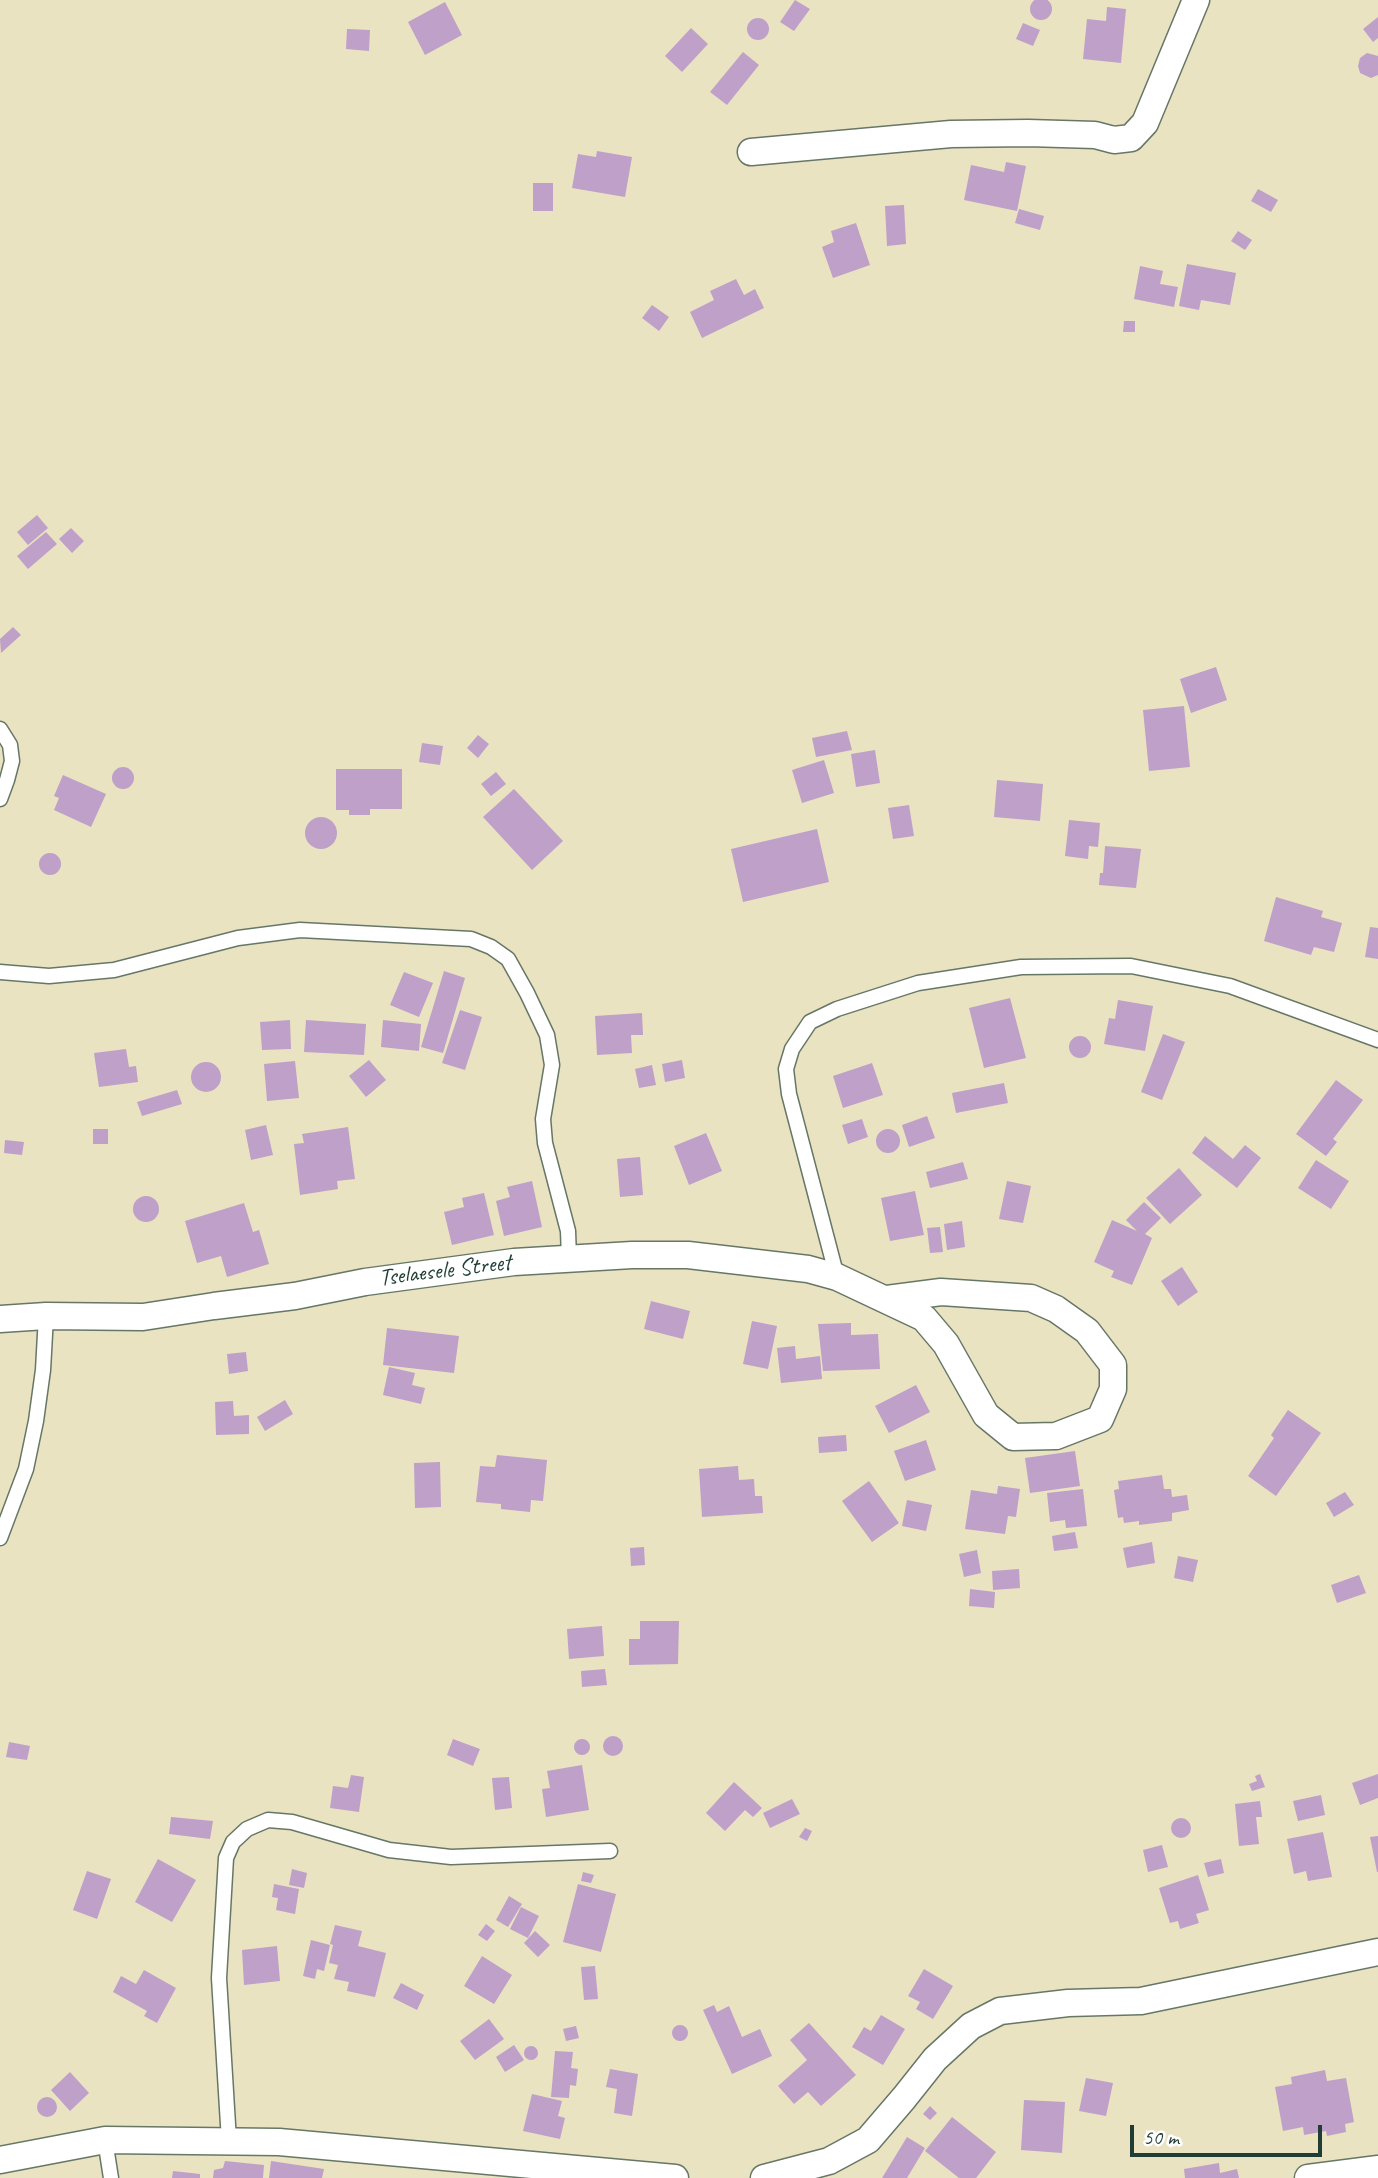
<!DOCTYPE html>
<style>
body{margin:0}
#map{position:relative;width:1378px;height:2178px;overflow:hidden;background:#e9e3c2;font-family:Caveat,sans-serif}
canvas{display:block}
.scale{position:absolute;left:1130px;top:2125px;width:192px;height:32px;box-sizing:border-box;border:4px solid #1f3d34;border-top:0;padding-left:9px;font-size:21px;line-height:24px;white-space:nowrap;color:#1f3d34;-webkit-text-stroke:5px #fff;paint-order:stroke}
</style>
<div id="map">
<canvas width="1378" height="2178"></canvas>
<div class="scale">50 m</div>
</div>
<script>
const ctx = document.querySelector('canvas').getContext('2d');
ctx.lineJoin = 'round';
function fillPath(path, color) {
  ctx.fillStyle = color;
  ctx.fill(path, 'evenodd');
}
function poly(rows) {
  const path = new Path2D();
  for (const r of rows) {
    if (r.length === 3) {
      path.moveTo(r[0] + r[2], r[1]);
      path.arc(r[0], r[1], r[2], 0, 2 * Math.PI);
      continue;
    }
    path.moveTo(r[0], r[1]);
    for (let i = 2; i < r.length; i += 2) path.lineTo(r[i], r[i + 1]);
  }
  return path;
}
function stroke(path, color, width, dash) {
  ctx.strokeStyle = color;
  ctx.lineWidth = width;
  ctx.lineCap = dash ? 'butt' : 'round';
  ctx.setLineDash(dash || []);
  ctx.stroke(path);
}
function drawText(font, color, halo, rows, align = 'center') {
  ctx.font = font + ' Caveat,sans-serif';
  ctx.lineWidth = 5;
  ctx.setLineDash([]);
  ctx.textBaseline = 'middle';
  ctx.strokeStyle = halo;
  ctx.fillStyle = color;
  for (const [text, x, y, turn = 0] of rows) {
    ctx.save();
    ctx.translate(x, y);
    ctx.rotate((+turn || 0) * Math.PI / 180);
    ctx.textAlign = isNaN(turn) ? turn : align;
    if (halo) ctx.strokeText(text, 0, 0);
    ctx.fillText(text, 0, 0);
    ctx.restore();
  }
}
fillPath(poly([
 [1041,9,11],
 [795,0,810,9,794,31,780,22],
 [445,2,462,35,425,55,408,22],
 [1107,7,1126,9,1121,63,1083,59,1087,19,1106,21],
 [1378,17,1378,38,1373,42,1363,29],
 [758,29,11],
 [1023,23,1040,30,1033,46,1016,39],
 [691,28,708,44,682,72,665,56],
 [347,29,370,30,369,51,346,49],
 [743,52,759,65,727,105,710,92],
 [1367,53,1378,56,1378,75,1371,78,1360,73,1358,66,1360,58],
 [597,151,632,157,625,197,572,188,578,154,596,157],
 [1006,162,1026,166,1017,211,964,200,971,165,1004,172],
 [533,183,553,183,553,211,533,211],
 [1258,189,1278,200,1271,212,1251,201],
 [904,205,906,244,887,246,885,206],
 [1019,209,1044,216,1040,230,1015,223],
 [856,223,870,265,833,278,822,247,834,242,831,231],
 [1238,231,1252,240,1245,250,1231,241],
 [1187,264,1236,273,1230,305,1201,300,1199,310,1179,306],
 [1140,266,1163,271,1160,284,1178,287,1174,307,1134,299],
 [736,279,744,295,755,289,764,308,702,338,690,312,714,300,710,291],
 [652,305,669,317,659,331,642,318],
 [1124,321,1135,321,1135,332,1123,332],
 [37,515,48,528,28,545,17,532],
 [71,528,84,541,72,553,59,539],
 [46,532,57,544,28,569,17,556],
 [13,627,21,635,1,653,0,639],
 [1216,667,1227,700,1191,713,1180,679],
 [1184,706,1190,767,1149,771,1143,710],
 [847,731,852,750,816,757,812,738],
 [478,735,489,744,478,758,467,748],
 [422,743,443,746,440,765,419,762],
 [875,750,880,783,856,787,851,754],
 [824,760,834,793,802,803,792,770],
 [123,778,11],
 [336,769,402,769,402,809,370,809,370,815,349,815,349,810,336,810],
 [496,772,506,784,491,796,481,784],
 [63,775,106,794,91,827,54,810,59,798,54,796],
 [997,780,1043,784,1040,821,994,817],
 [514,789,563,841,532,870,483,817],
 [909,805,914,836,893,839,888,808],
 [321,833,16],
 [1069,820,1100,823,1098,847,1089,846,1088,859,1065,856],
 [817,829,829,882,743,902,731,849],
 [1105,846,1141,849,1136,888,1099,885,1100,873,1103,873],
 [50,864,11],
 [1276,897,1323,911,1321,917,1342,923,1334,952,1314,947,1311,955,1264,941],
 [1370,927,1378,928,1378,959,1365,957],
 [444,971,465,978,443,1053,421,1047],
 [404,972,433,983,419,1017,390,1005],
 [1010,998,1026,1058,984,1068,969,1008],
 [1118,1000,1153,1006,1145,1051,1104,1044,1109,1018,1115,1019],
 [460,1010,482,1017,465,1070,442,1063],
 [642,1013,643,1035,631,1035,632,1053,597,1055,595,1016],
 [290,1020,291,1049,262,1050,260,1022],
 [306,1020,366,1024,364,1055,304,1052],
 [383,1020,421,1024,419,1051,381,1047],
 [1163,1034,1185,1042,1162,1100,1141,1092],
 [1080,1047,11],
 [126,1049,129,1067,136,1066,138,1082,99,1087,94,1053],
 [369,1060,386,1080,366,1097,349,1076],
 [682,1060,685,1078,665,1082,662,1064],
 [295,1061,299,1098,267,1101,264,1064],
 [206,1077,15],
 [872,1063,883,1095,843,1108,833,1076],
 [652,1065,656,1085,639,1088,635,1069],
 [1336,1080,1363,1100,1333,1139,1337,1142,1326,1156,1296,1134],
 [1004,1083,1008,1103,956,1113,952,1093],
 [177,1090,182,1104,142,1116,137,1102],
 [927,1116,935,1138,909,1147,902,1125],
 [862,1119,868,1137,848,1144,842,1125],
 [266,1125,273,1155,251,1160,245,1130],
 [348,1127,355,1179,337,1181,338,1189,300,1195,294,1144,304,1143,302,1134],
 [93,1129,108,1129,108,1144,93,1144],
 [888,1141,12],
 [706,1133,722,1171,689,1185,674,1146],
 [1205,1136,1233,1159,1245,1145,1261,1158,1237,1188,1192,1153],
 [5,1140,24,1142,22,1155,4,1153],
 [640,1157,643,1195,620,1197,617,1159],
 [1316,1160,1349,1181,1331,1209,1298,1188],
 [963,1162,968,1179,930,1188,926,1172],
 [1179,1168,1202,1195,1170,1224,1146,1198],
 [532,1181,542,1227,504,1236,496,1201,510,1197,507,1187],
 [1007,1181,1031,1186,1023,1223,999,1219],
 [915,1191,924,1235,890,1241,881,1198],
 [484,1193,494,1235,452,1245,444,1212,464,1207,462,1198],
 [146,1209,13],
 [1144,1202,1161,1218,1145,1234,1152,1238,1132,1285,1111,1277,1114,1271,1094,1262,1112,1220,1137,1231,1126,1220],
 [244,1203,253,1232,259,1230,269,1264,227,1277,221,1256,197,1263,185,1221],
 [962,1221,965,1247,947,1250,944,1224],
 [940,1227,943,1252,930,1253,927,1228],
 [1182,1267,1198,1292,1178,1306,1161,1281],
 [651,1301,690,1311,683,1339,644,1329],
 [752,1321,777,1326,768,1369,743,1364],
 [851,1323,851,1335,878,1334,880,1369,823,1371,818,1324],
 [387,1328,459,1336,454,1373,383,1365],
 [795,1346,796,1359,820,1356,822,1379,781,1383,777,1348],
 [246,1352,248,1371,229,1374,227,1354],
 [389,1367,415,1373,412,1385,425,1388,421,1404,383,1395],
 [916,1385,930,1412,889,1433,875,1406],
 [285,1400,293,1414,265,1431,257,1417],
 [233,1401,234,1416,249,1415,249,1434,216,1435,215,1402],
 [1288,1410,1321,1433,1276,1496,1248,1476,1274,1438,1271,1435],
 [846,1435,847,1451,819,1453,818,1437],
 [926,1440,936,1470,905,1481,894,1451],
 [1075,1451,1080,1486,1030,1493,1025,1458],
 [497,1455,547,1460,543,1501,531,1500,530,1512,501,1509,501,1504,476,1502,480,1466,495,1467],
 [440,1462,441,1507,415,1508,414,1463],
 [738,1466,739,1480,754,1479,755,1496,762,1496,763,1513,702,1517,699,1469],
 [1162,1475,1164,1489,1171,1489,1172,1497,1187,1495,1189,1510,1172,1513,1172,1521,1139,1525,1139,1521,1124,1523,1123,1517,1118,1518,1114,1490,1119,1489,1118,1481],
 [869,1481,899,1523,872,1542,842,1501],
 [998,1486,1020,1489,1016,1517,1008,1516,1005,1534,965,1529,971,1490,997,1494],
 [1083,1489,1087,1526,1066,1528,1065,1520,1050,1522,1047,1493],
 [1345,1492,1354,1505,1334,1517,1326,1503],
 [907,1500,932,1505,926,1531,902,1526],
 [1075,1532,1078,1548,1054,1551,1052,1536],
 [1152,1542,1155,1563,1127,1568,1123,1548],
 [644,1547,645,1565,631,1566,630,1548],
 [977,1550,981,1573,964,1577,959,1554],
 [1178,1556,1198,1560,1193,1582,1174,1578],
 [1019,1569,1020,1588,993,1590,992,1571],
 [1359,1575,1366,1593,1337,1603,1331,1585],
 [970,1589,995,1592,994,1608,969,1606],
 [640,1621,679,1621,678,1664,629,1665,629,1639,640,1639],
 [602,1626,604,1656,569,1659,567,1629],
 [605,1669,607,1685,582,1687,581,1671],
 [613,1746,10],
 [582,1747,8],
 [453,1739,480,1749,473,1766,447,1755],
 [9,1742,30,1746,27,1760,6,1757],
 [582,1765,589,1810,546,1817,542,1789,550,1788,547,1771],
 [1260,1774,1265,1787,1252,1791,1249,1784,1257,1781,1255,1776],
 [1378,1774,1378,1798,1360,1805,1352,1783],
 [351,1775,364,1777,359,1812,330,1808,333,1786,348,1788],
 [509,1777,512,1808,495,1810,492,1778],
 [734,1782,762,1808,753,1817,745,1810,725,1831,706,1813],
 [1321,1795,1325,1815,1298,1821,1293,1801],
 [792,1799,800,1814,770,1828,763,1813],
 [1260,1801,1262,1817,1256,1817,1259,1844,1239,1846,1235,1804],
 [171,1817,213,1821,210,1839,169,1834],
 [1181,1828,10],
 [805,1828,812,1831,807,1841,799,1837],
 [1323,1832,1332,1877,1308,1881,1306,1871,1294,1874,1287,1839],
 [1378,1836,1378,1872,1377,1872,1370,1837],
 [1162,1845,1168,1867,1148,1872,1143,1850],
 [158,1859,196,1880,172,1922,135,1902],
 [1221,1859,1224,1873,1208,1877,1204,1863],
 [292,1869,307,1873,304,1888,289,1885],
 [87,1871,111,1879,97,1919,73,1910],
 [583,1872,594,1875,591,1883,581,1881],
 [1198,1875,1209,1910,1196,1914,1199,1923,1180,1929,1178,1921,1170,1923,1159,1888],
 [274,1884,299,1889,295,1914,276,1910,278,1898,272,1897],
 [578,1884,616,1894,601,1952,563,1942],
 [509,1896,522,1904,508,1927,496,1920],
 [521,1907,539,1916,528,1938,510,1929],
 [486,1924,495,1931,487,1941,478,1935],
 [335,1925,362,1931,358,1946,386,1953,375,1997,347,1991,349,1982,334,1979,338,1965,329,1963,333,1945,330,1944],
 [535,1931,550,1945,538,1957,524,1943],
 [311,1940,330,1945,324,1971,317,1969,315,1979,303,1976],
 [277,1946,280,1981,244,1985,242,1950],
 [482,1956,512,1975,494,2004,464,1986],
 [595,1966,598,1999,584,2000,581,1967],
 [924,1969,953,1986,933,2019,916,2009,920,2002,908,1996],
 [144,1970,176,1988,157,2023,144,2016,147,2011,113,1992,121,1976,136,1984],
 [401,1983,424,1995,417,2010,393,1998],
 [714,2005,717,2012,729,2006,742,2037,760,2029,772,2056,732,2074,703,2010],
 [881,2015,905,2029,883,2065,852,2047,864,2027,871,2031],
 [489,2019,504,2039,475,2060,460,2041],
 [809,2023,856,2075,821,2106,808,2092,794,2104,778,2086,807,2060,790,2040],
 [680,2033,8],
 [576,2026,579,2038,566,2041,563,2029],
 [514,2045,524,2060,505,2072,496,2057],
 [531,2053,7],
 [555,2051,573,2052,571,2068,578,2069,576,2086,570,2085,569,2098,551,2097],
 [610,2069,638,2074,632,2116,614,2113,617,2089,606,2087],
 [1325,2070,1327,2081,1346,2078,1354,2122,1345,2124,1346,2132,1327,2136,1326,2131,1304,2135,1303,2127,1283,2131,1275,2087,1292,2084,1291,2077],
 [70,2072,89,2093,70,2111,51,2090],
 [1086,2078,1113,2083,1106,2116,1079,2111],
 [532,2094,562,2101,558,2116,565,2118,560,2139,523,2131],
 [47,2107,10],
 [1024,2100,1065,2102,1062,2153,1021,2150],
 [930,2106,937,2113,930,2120,923,2114],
 [952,2117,996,2152,976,2178,959,2178,925,2151],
 [907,2137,925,2148,907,2178,882,2178],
 [225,2161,264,2165,263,2178,213,2178,214,2170,223,2168],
 [271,2161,324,2169,322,2178,269,2178],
 [1219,2163,1220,2173,1237,2169,1239,2178,1185,2178,1184,2169],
 [173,2171,200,2174,200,2178,172,2178]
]), '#bea0c8');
const service = poly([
 [0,729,10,745,12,761,7,780,0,799],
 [0,972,49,976,114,970,238,938,300,930,471,939,491,947,508,959,527,993,547,1035,552,1065,543,1119,545,1143,568,1231,569,1258],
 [837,1277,789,1094,786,1069,792,1049,810,1022,837,1009,918,983,1021,967,1131,966,1230,986,1378,1040],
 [0,1538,26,1469,36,1421,43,1370,46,1316],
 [105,2140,111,2178],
 [229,2141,219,1978,226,1858,233,1842,247,1829,268,1820,292,1822,389,1850,451,1857,610,1851]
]);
const minor = poly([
 [751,152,951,134,1028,133,1095,135,1114,140,1131,138,1145,123,1196,0],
 [0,1319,46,1316,143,1317,214,1306,295,1296,365,1282,514,1262,632,1255,688,1255,808,1269,837,1277,924,1318,946,1344,986,1415,1013,1437,1056,1436,1100,1419,1113,1389,1113,1365,1087,1331,1056,1309,1031,1298,941,1292,887,1299],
 [0,2160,105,2140,279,2142,675,2178],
 [764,2178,829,2161,868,2140,904,2098,935,2059,971,2026,1000,2011,1068,2003,1141,2001,1378,1952],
 [1308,2178,1378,2169]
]);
stroke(service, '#676', 17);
stroke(minor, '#676', 29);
stroke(service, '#fff', 14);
stroke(minor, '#fff', 26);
drawText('24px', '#1f3d34', '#fff', [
 ["Tselaesele Street",445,1271,-7]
]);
</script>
